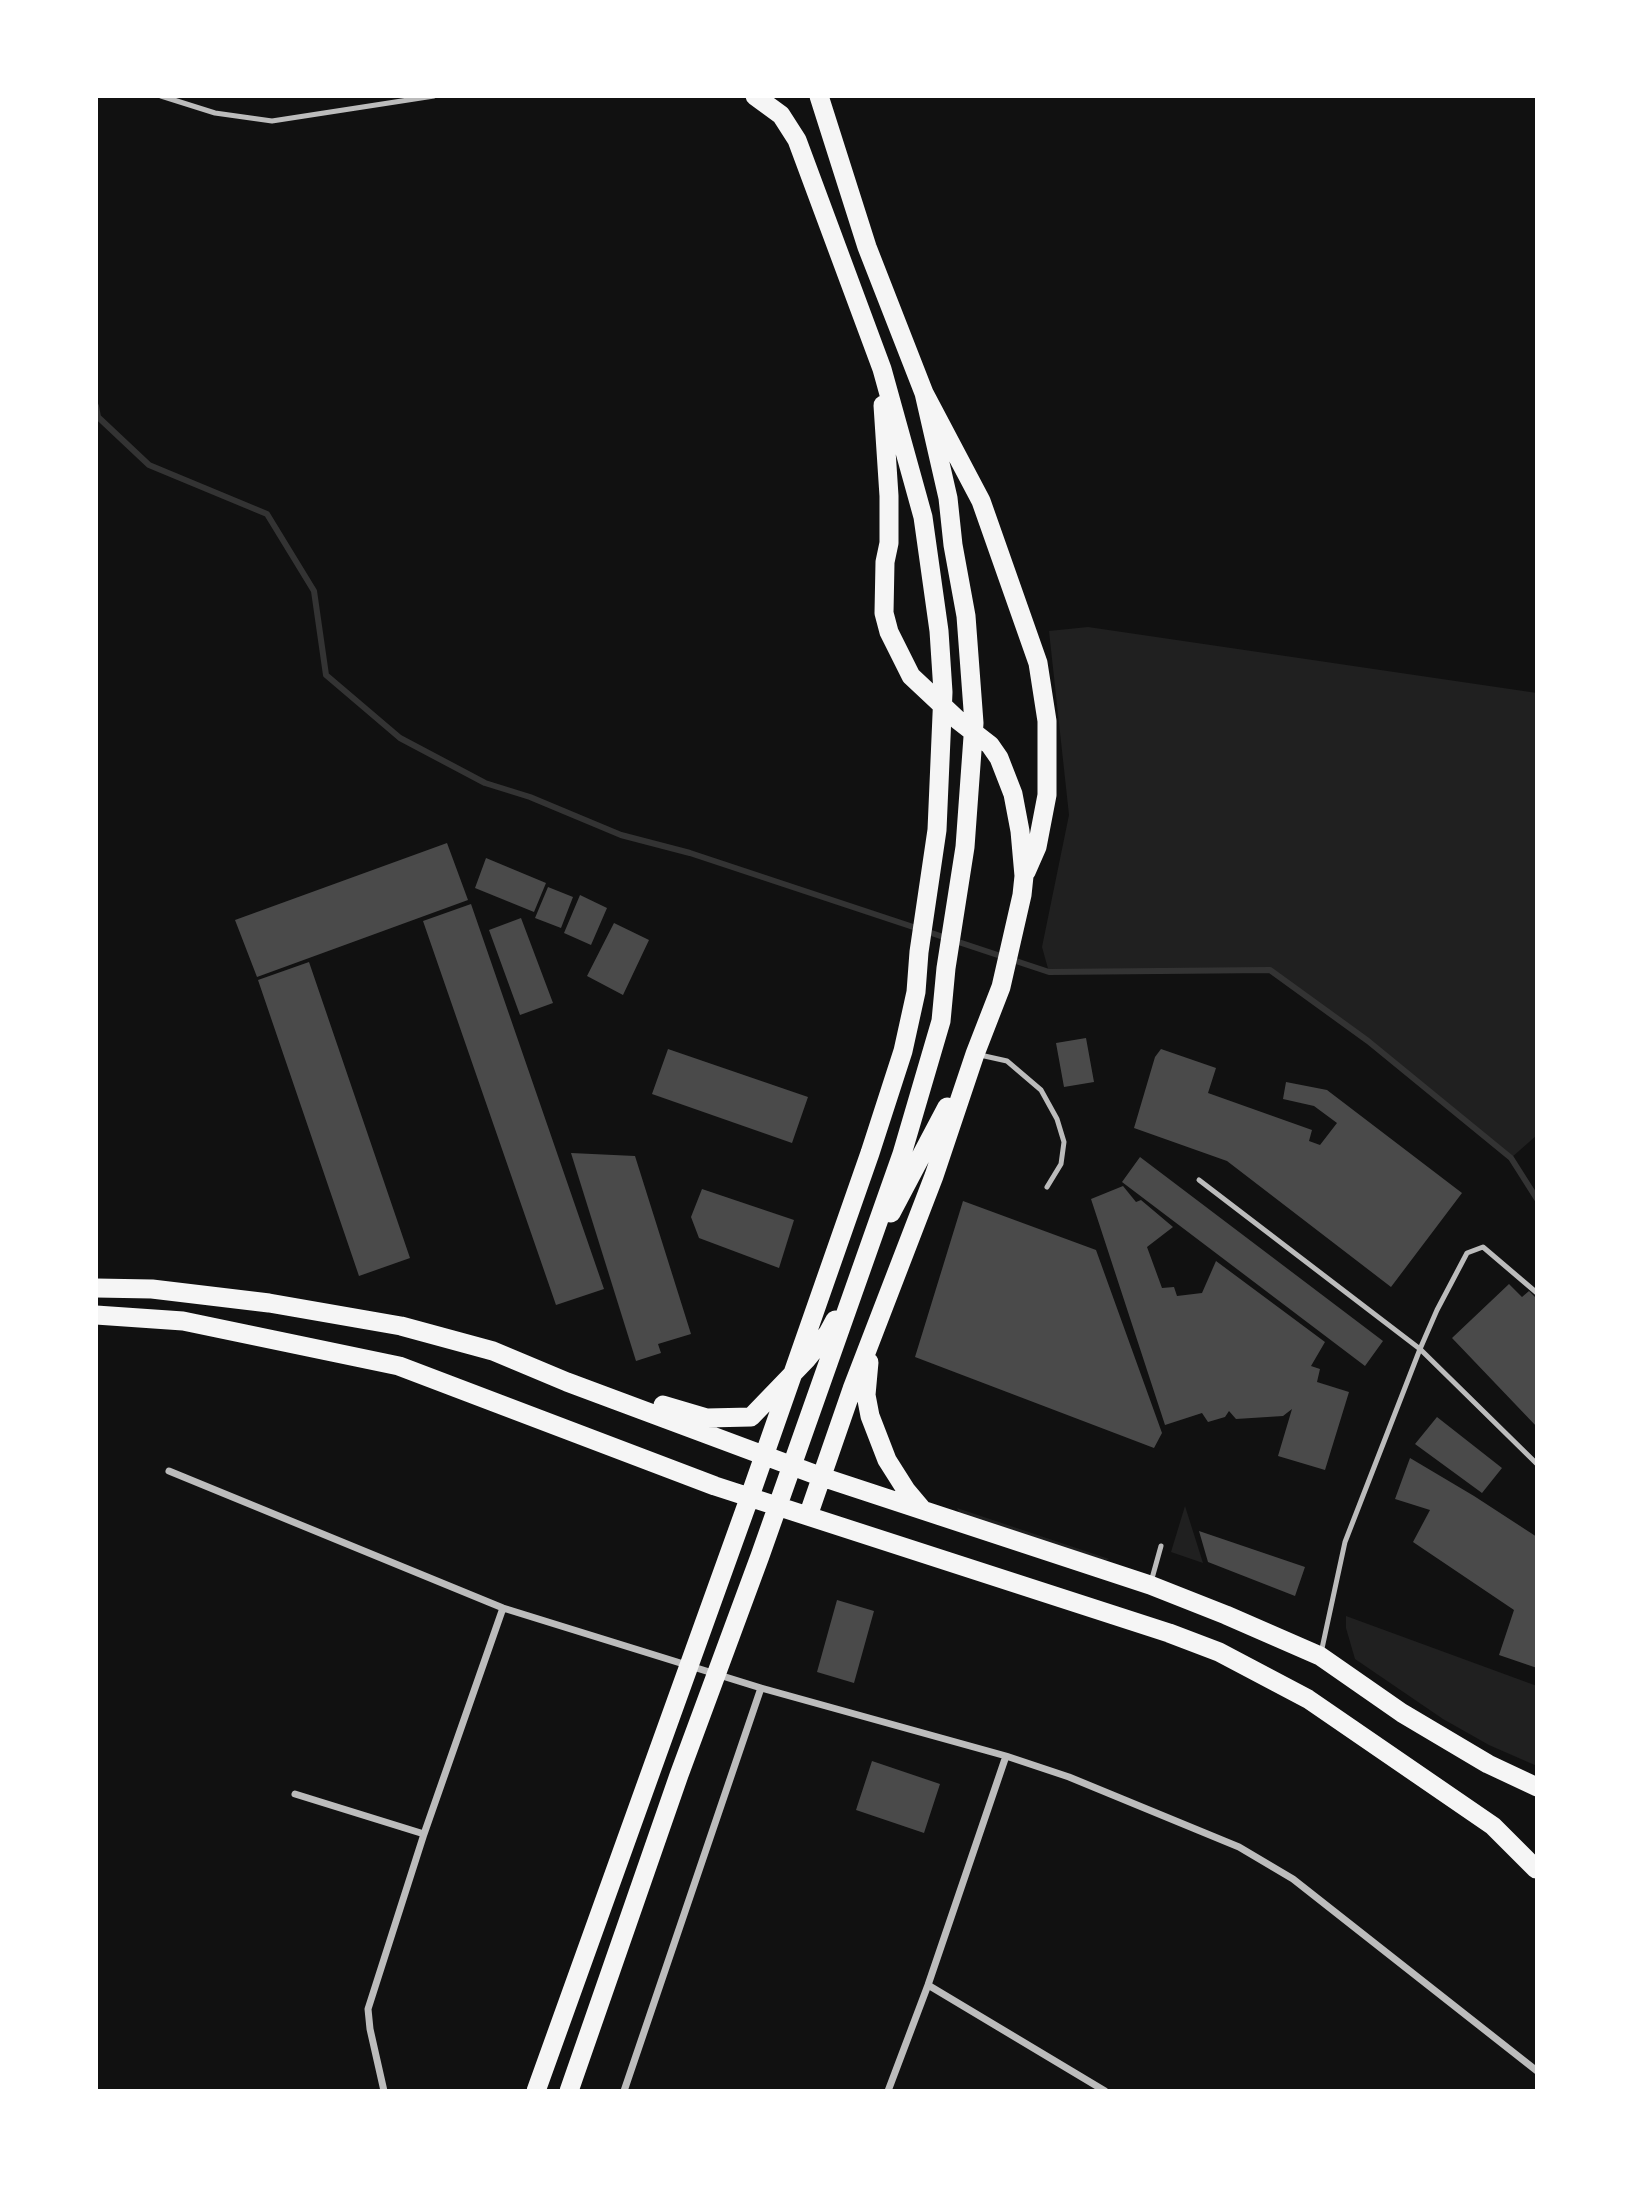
<!DOCTYPE html>
<style>
body{margin:0}
#map{position:relative;width:1633px;height:2187px;overflow:hidden;background:#111;font-family:"Golos Text",sans-serif}
canvas{display:block}
.frame{position:absolute;inset:0;border:98px solid #fff;pointer-events:none}
</style>
<div id="map">
<canvas width="1633" height="2187"></canvas>
<div class="frame"></div>
</div>
<script>
const ctx = document.querySelector('canvas').getContext('2d');
ctx.lineJoin = 'round';
function fillPath(path, color) {
  ctx.fillStyle = color;
  ctx.fill(path, 'evenodd');
}
function poly(rows) {
  const path = new Path2D();
  for (const r of rows) {
    path.moveTo(r[0], r[1]);
    for (let i = 2; i < r.length; i += 2) path.lineTo(r[i], r[i + 1]);
  }
  return path;
}
function stroke(path, color, width, dash) {
  ctx.strokeStyle = color;
  ctx.lineWidth = width;
  ctx.lineCap = dash ? 'butt' : 'round';
  ctx.setLineDash(dash || []);
  ctx.stroke(path);
}
fillPath(poly([
 [1088,627,1537,693,1537,1135,1511,1158,1368,1041,1270,970,1049,972,1042,947,1069,815,1049,631],
 [1185,1506,1203,1563,1171,1552],
 [957,1508,1109,1559,1102,1563,960,1514],
 [1346,1616,1537,1686,1537,1766,1489,1745,1443,1719,1355,1659,1346,1628]
]), '#202020');
stroke(poly([
 [96,406,98,417,149,465,267,514,314,591,326,675,400,738,485,783,530,797,621,835,690,853,1049,972,1270,970,1368,1041,1511,1158,1537,1199]
]), '#333', 6);
fillPath(poly([
 [447,843,468,900,257,977,235,920],
 [486,858,546,883,534,912,475,888],
 [548,887,573,897,561,928,535,918],
 [580,895,607,908,591,945,564,933],
 [471,904,604,1289,556,1305,423,921],
 [521,918,553,1003,520,1015,489,930],
 [614,923,649,940,623,995,587,976],
 [309,962,410,1258,359,1276,258,980],
 [1086,1038,1094,1082,1064,1087,1056,1043],
 [668,1049,808,1097,792,1143,652,1094],
 [1161,1049,1216,1068,1208,1093,1312,1130,1309,1141,1320,1145,1337,1123,1314,1106,1283,1099,1286,1082,1327,1090,1462,1193,1391,1287,1227,1161,1134,1128,1155,1057],
 [571,1153,635,1156,691,1334,658,1344,661,1353,636,1361],
 [1140,1157,1383,1341,1365,1366,1122,1182],
 [1123,1186,1136,1202,1141,1200,1173,1227,1147,1247,1162,1288,1174,1287,1177,1296,1202,1293,1216,1261,1325,1342,1311,1366,1320,1369,1317,1382,1349,1392,1325,1470,1278,1456,1292,1409,1283,1416,1236,1419,1229,1411,1225,1417,1208,1422,1202,1413,1165,1425,1091,1199],
 [702,1189,794,1220,779,1268,699,1238,691,1217],
 [963,1201,1096,1250,1162,1433,1154,1448,915,1357],
 [1509,1284,1522,1297,1529,1291,1537,1299,1537,1427,1452,1338],
 [1437,1417,1502,1468,1482,1493,1415,1444],
 [1410,1458,1474,1496,1537,1537,1537,1668,1499,1655,1514,1610,1413,1542,1430,1510,1395,1499],
 [1199,1531,1305,1567,1295,1596,1208,1562],
 [837,1600,874,1611,854,1683,817,1672],
 [872,1761,940,1784,924,1833,856,1810]
]), '#4a4a4a');
stroke(poly([
 [161,96,215,113,272,121,434,96],
 [980,1055,1007,1061,1041,1090,1057,1119,1064,1142,1061,1164,1047,1187],
 [1199,1180,1420,1349,1537,1464],
 [1151,1582,1161,1546],
 [1321,1653,1345,1542,1420,1349,1437,1310,1467,1253,1483,1247,1537,1293]
]), '#bcbcbc', 5);
stroke(poly([
 [169,1471,503,1608,761,1688,1006,1756,1069,1777,1239,1847,1293,1879,1537,2071],
 [295,1794,424,1834],
 [928,1985,1105,2091],
 [384,2091,370,2029,368,2009,424,1834,503,1608],
 [624,2091,761,1688],
 [888,2091,928,1985,1006,1756]
]), '#bcbcbc', 7);
stroke(poly([
 [819,96,867,247,924,393,981,501,1038,663,1047,721,1047,795,1037,847,1026,872],
 [891,1213,947,1107],
 [96,1288,152,1289,269,1303,401,1326,493,1351,567,1382,822,1477,1150,1585,1226,1615,1320,1656,1402,1713,1488,1764,1537,1787],
 [96,1315,183,1321,399,1366,715,1486,1169,1633,1219,1652,1308,1699,1493,1826,1536,1869],
 [869,1362,866,1395,870,1416,887,1460,906,1490,922,1509],
 [663,1405,707,1418,751,1417,806,1360,828,1333,835,1320],
 [808,1516,852,1389,934,1176,975,1054,1001,987,1022,895,1024,876,1020,831,1013,794,999,758,990,745,959,721,911,676,889,632,884,613,885,562,889,543,889,496,883,405],
 [536,2091,750,1496,870,1153,903,1051,916,992,919,952,937,830,943,692,939,631,923,517,882,369,797,140,781,115,755,96],
 [569,2091,679,1775,760,1556,902,1154,941,1021,946,968,965,847,974,723,966,616,953,545,948,498,924,393]
]), '#f5f5f5', 19);
</script>
